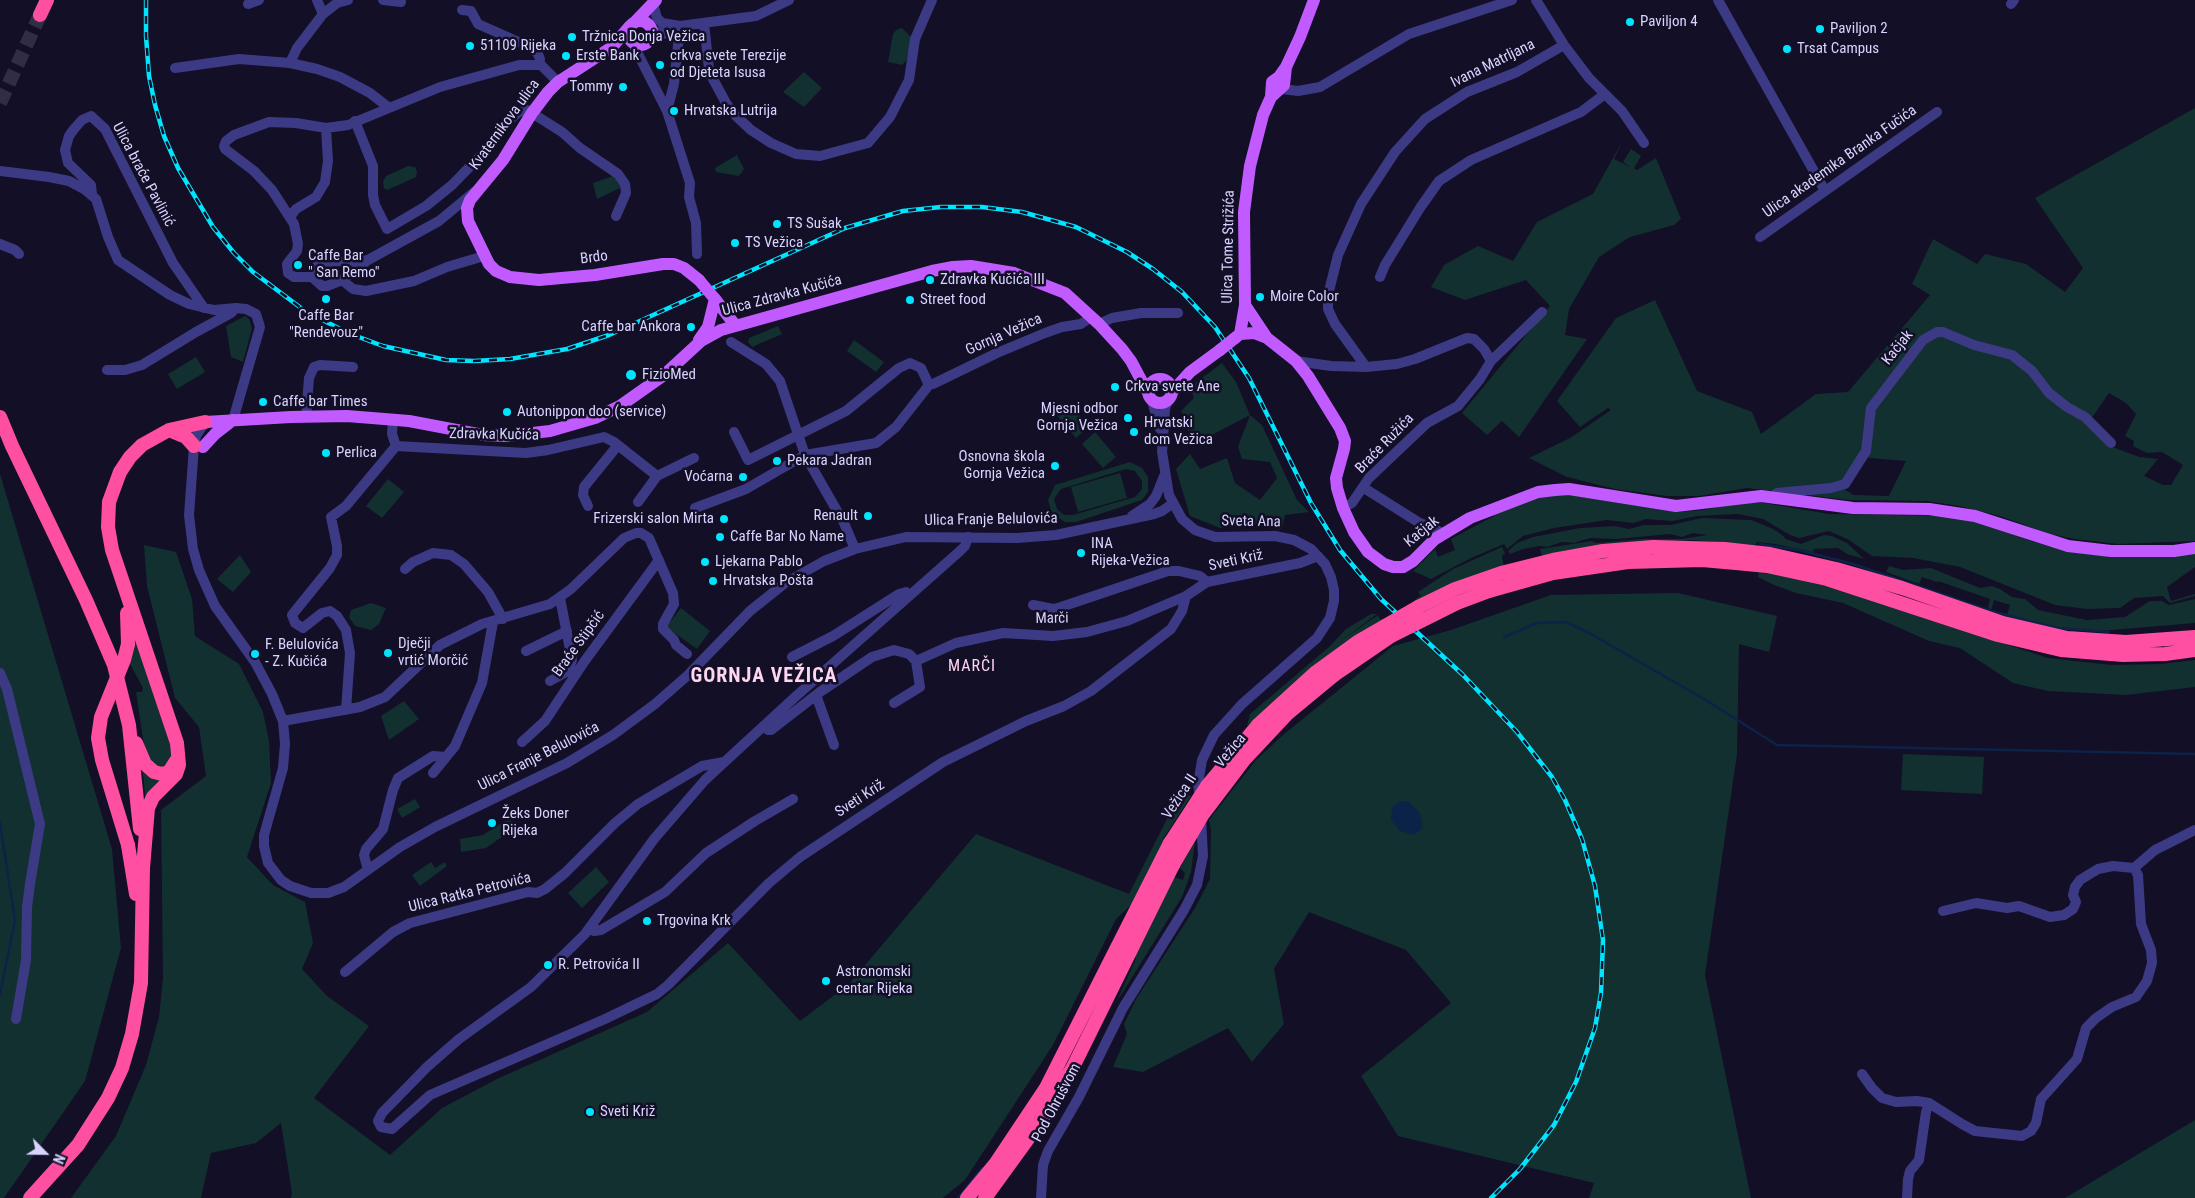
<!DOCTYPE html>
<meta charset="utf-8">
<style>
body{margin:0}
#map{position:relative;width:2195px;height:1198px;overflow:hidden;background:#130f26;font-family:"Roboto Condensed",sans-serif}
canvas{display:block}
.north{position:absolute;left:20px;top:1128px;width:50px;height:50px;-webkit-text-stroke:4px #130f26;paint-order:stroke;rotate:113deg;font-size:14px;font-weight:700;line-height:20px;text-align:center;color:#d9d4ff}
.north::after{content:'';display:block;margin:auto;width:18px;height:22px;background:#d9d4ff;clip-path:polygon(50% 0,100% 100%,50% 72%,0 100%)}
</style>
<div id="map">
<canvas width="2195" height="1198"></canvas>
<div class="north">N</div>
</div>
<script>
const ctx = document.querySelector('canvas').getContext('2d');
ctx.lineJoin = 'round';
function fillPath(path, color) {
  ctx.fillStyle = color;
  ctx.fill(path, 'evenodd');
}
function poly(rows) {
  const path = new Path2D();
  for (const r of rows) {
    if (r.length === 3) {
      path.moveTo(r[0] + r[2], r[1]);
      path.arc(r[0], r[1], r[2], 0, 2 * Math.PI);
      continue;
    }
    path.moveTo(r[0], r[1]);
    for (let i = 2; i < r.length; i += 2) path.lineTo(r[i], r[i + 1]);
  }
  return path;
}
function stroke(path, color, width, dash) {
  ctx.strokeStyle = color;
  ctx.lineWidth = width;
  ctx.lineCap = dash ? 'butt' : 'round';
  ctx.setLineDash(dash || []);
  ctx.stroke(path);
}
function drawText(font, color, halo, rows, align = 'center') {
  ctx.font = font + ' "Roboto Condensed",sans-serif';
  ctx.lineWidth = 5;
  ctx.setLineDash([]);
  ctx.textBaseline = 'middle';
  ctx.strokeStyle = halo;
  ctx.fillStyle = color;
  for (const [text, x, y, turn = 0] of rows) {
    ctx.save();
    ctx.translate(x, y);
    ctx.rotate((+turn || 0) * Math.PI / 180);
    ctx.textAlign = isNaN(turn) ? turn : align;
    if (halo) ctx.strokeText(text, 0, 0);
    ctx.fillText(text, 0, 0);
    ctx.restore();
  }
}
fillPath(poly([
 [902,28,912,38,906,61,902,65,888,62,893,34,896,30],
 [804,72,822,88,804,107,783,92],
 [2195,108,2195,541,2118,544,2075,539,2050,534,2000,516,1959,506,1927,501,1849,500,1747,488,1699,496,1667,496,1615,489,1567,477,1529,458,1570,438,1611,410,1608,408,1580,427,1557,401,1616,318,1655,300,1697,391,1752,412,1761,434,1816,394,1848,392,1930,295,1912,284,1933,239,1977,264,1985,254,2026,264,2065,292,2083,268,2035,198],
 [2109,393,2126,403,2136,414,2125,436,2134,441,2133,446,2147,453,2162,452,2183,465,2171,485,2163,485,2144,476,2158,459,2139,457,2110,446,2087,425],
 [1858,457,1906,461,1889,496,1853,495,1838,485],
 [1623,140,1614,159,1630,167,1623,162,1631,149,1641,156,1634,168,1637,170,1656,158,1681,219,1674,225,1630,237,1599,257,1569,309,1565,335,1587,339,1519,437,1502,421,1487,435,1462,413,1550,306,1526,280,1465,300,1431,287,1444,265,1478,246,1513,261,1537,222,1593,194],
 [737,155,744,169,739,176,716,172,715,168],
 [408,166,415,167,417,172,416,177,394,187,387,190,384,188,383,182,386,176],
 [616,175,622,187,597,199,593,183],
 [245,316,249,319,252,328,243,362,231,357,226,326],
 [778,326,782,334,752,347,748,342,749,338],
 [854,340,884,362,876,372,847,351],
 [196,357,205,372,177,389,168,374],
 [1222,363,1236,382,1250,415,1262,425,1297,500,1309,512,1285,515,1282,529,1250,523,1220,528,1190,516,1176,469,1190,454,1200,469,1227,458,1235,483,1260,500,1277,478,1270,462,1242,459,1238,447,1250,415,1193,445,1181,411,1194,398,1190,387],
 [1069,403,1089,427,1076,438,1056,414],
 [1095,432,1116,457,1103,468,1082,444],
 [1130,462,1142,468,1148,477,1148,492,1142,500,1076,522,1065,522,1052,514,1048,500,1055,485],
 [1126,469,1135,471,1142,481,1142,489,1135,497,1073,515,1064,515,1057,509,1054,499,1061,489],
 [1120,473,1127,498,1078,512,1071,487],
 [0,474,112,849,121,948,85,1081,4,1198,0,1198],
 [388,479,404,492,382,518,366,506],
 [1563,494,1676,512,1704,510,1743,501,1764,503,1829,514,1951,516,1987,525,2028,540,2069,552,2195,554,2195,567,2167,587,2171,601,2195,594,2195,596,2170,603,2163,596,2134,598,2120,608,2087,609,2055,605,1960,567,1913,558,1872,556,1849,540,1829,531,1799,538,1790,535,1763,519,1738,514,1697,516,1672,521,1646,519,1634,523,1607,520,1554,528,1523,536,1507,549,1504,544,1471,558,1431,579,1413,571,1435,549,1438,557,1455,550,1451,539,1494,516,1493,513,1540,497],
 [1702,518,1751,520,1771,528,1781,534,1786,539,1801,544,1824,535,1832,536,1847,543,1864,559,1847,554,1838,548,1813,549,1814,552,1775,544,1757,542,1755,545,1693,540,1610,544,1542,556,1540,549,1592,541,1596,543,1642,539,1682,539,1707,535,1693,533,1682,537,1670,534,1617,539,1590,538,1574,543,1562,542,1547,547,1540,546,1523,549,1510,554,1508,551,1517,543,1533,537,1580,528,1615,526,1629,529,1644,525,1671,525],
 [144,545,176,552,192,599,195,636,239,664,263,712,269,741,271,783,247,857,273,885,305,902,313,943,302,969,327,996,369,1026,314,1098,390,1155,442,1108,497,1079,647,1012,728,943,800,1021,849,984,976,834,1129,894,1179,795,1183,793,1191,796,1163,839,1166,841,1131,905,1116,919,1053,1045,965,1180,943,1198,291,1198,292,1193,281,1123,256,1143,211,1153,201,1198,71,1198,116,1136,146,1065,159,1017,163,978,161,810,206,776,199,727,175,698,147,586],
 [1502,547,1505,553,1502,556,1504,567,1417,601,1415,599,1421,596,1418,592,1453,569],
 [240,555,251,572,233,592,217,579],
 [1889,566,1903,570,1931,568,1980,588,1992,586,2000,589,2012,597,2025,599,2038,610,2087,620,2125,617,2150,601,2162,601,2169,605,2195,599,2195,623,2100,631,2056,627,2007,615,2010,605,1994,600,1991,610,1988,608,1990,599,1938,581,1937,582,1922,577,1919,584,1886,572],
 [1759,572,1767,574,1768,572,1813,581,2048,658,2112,665,2160,664,2195,660,2195,687,2126,695,2048,691,2013,683,1960,648,1929,641,1843,603,1796,593,1774,585,1758,577],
 [1678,593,1777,616,1769,652,1739,644,1737,754,1705,975,1751,1198,1589,1198,1594,1183,1398,1136,1361,1076,1451,1003,1406,950,1309,912,1274,969,1284,1024,1252,1062,1228,1028,1143,1072,1113,1067,1127,1034,1124,1024,1136,999,1195,908,1210,879,1211,830,1209,820,1256,760,1283,735,1393,646,1451,630,1551,595],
 [371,603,386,608,379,624,371,630,355,626,349,617,351,610],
 [681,608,710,631,697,649,666,627],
 [1371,614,1377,614,1342,640,1378,615,1381,621,1313,667,1247,726,1250,714,1329,647,1346,629],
 [136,640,171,741,172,759,166,765,160,767,152,765,145,752,136,692,142,692,143,688,129,662,133,641],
 [404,701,419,719,389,740,381,716],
 [1903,754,1984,757,1982,794,1901,790],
 [142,763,162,779,145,802,145,794],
 [415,799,420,807,402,818,397,809],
 [509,818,516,827,486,848,461,852,460,839,483,835],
 [1195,841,1191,872,1182,897,1116,1003,1136,959,1135,955,1174,877,1183,880,1185,873,1180,868],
 [431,862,435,868,445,862,447,866,420,886,412,875],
 [596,867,609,882,582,908,568,893],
 [2195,1120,2195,1198,2065,1198]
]), '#12302f');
fillPath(poly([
 [1400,801,1409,802,1420,813,1423,828,1414,835,1400,831,1391,820,1392,808]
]), '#0c2248');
stroke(poly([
 [1759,544,1799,550,1853,564,1988,610,2032,622,2058,628,2109,632],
 [1504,637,1537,623,1566,622,1591,634,1704,699,1777,745,2195,754],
 [0,823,15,921,0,994],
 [958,1198,982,1168]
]), '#0c2248', 2.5);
stroke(poly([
 [0,103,40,15]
]), '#312d47', 14, [14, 7]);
stroke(poly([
 [317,0,323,14],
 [383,0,401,2],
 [1536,0,1564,45,1589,78,1622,111,1644,143],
 [1718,0,1825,191],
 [248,4,259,0],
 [2011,4,2014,0],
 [654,7,657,18,662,23,680,26,756,16,789,0],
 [462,10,471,11,478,24,530,47,538,54,540,59,539,65],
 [704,23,709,69,713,79,726,103,735,115,751,130,771,143,796,154,820,156,868,143,890,117,909,80,915,39,932,0],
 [651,30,663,34,679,26],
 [635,48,667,111,690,183,689,197,696,223,697,254],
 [290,63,297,48,323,14,337,3,348,0],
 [175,68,239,59,290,63,317,69,340,77,370,93,388,107],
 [1282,89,1298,91,1320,87,1409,34,1512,0],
 [667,111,674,84,680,26],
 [355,121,373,166,373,195,375,205,387,229,426,206,452,185,486,150,507,122,519,112,527,110,562,132,580,148,618,174,625,184,626,193,616,216],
 [0,171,49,177,69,181,84,189,96,199,108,237,118,260,170,295,189,304,214,310,236,308,246,309,256,314,260,327,233,420],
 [92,194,91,185,68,163,65,150,69,136,74,129,82,120,91,116,105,129,173,263,204,308],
 [290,217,296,209,316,197,325,182,328,161,326,128],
 [1760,237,1937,112],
 [0,244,15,250,19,254],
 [368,260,321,262,315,268,312,277,322,286,327,286,342,280,368,260,439,221,474,192],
 [312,277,294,277,288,273,287,264,297,251,298,244,294,224,272,190,254,171,225,149,224,146,226,141,234,135,269,122,296,123,326,128,348,125,440,87,519,65,541,65,558,82],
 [1380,277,1385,265,1420,208,1439,181,1471,160,1581,112,1605,94],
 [342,280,353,289,366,291,414,281,447,267,484,256],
 [1099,324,1112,318,1141,313,1178,313],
 [731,342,766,364,780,381,805,455,844,523,855,549],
 [1296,361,1331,366,1366,367,1397,364,1415,359,1467,338,1474,339,1484,349,1491,361,1542,312],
 [1366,367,1335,324,1328,309,1328,295,1338,255,1361,204,1395,152,1425,119,1467,92,1517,72,1564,45],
 [107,370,125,370,142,365,196,332,231,313,235,309],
 [1168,400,1165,409,1162,452,1169,495,1182,519,1195,530,1215,537,1275,536,1294,540,1311,549,1325,564,1331,577,1334,590,1334,601,1330,618,1317,638,1242,704,1214,735,1202,760,1198,784,1200,798],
 [1152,401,1160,429],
 [306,417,309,378,314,367,320,365,353,367],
 [393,419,392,434,396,446],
 [205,422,196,436,194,446,189,515,193,549,199,570,215,606,255,662,272,694,283,721,285,744,283,768,264,835,264,846,268,863,281,880,290,886,311,893,328,893,344,887,400,847,435,827,567,763,613,735,655,704,687,676,750,611,785,583,824,561,855,549,906,537,1017,538,1056,535,1154,514,1162,511,1172,504],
 [734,432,748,460,846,411,899,368,910,363,921,368,929,385,933,384,997,353,1045,333,1062,327,1081,324,1091,317],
 [396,446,526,453,548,450,604,437,614,442,657,476,694,458],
 [1364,488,1418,522,1435,529,1443,534],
 [1773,497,1777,493,1831,488,1845,484,1866,451,1871,408,1923,340,1937,332,1943,332,1974,345,2012,355,2032,371,2049,393,2067,407,2085,417,2111,443],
 [638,502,657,476],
 [588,506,583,495,584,487,618,445],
 [695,508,746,489,805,455,876,443,896,427,929,385],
 [1343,508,1352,503,1369,478,1427,423,1458,406,1480,379,1491,361],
 [1132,516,1150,504,1156,496,1164,476],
 [968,537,965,546,960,551,794,698,705,780,654,839,585,934,531,987,459,1039,427,1067,382,1113,378,1121,381,1127,392,1129,430,1095,605,1019,657,994,668,985,769,883,800,857,943,762,1026,721,1064,706,1091,691,1171,629,1182,611,1186,596,1207,582,1300,563,1318,556],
 [405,569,413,562,433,553,451,555,464,564,488,592,503,619],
 [1033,605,1053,609,1061,607,1168,571,1179,571,1200,576,1207,582],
 [526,651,567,631],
 [792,657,833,636,899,594,906,592,909,596],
 [0,673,7,689,40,824,30,884,27,907,26,960,16,1019],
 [550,681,568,671,572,660,560,598],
 [816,695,834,745],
 [894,703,920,687,916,661,956,643,1003,633,1053,636,1087,632,1127,621,1186,596],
 [346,710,350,653,346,630,337,616,330,611,322,613,303,628,295,623,292,615,330,568,337,555,337,546,331,517,346,506,396,446],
 [283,721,360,707,385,697,440,645,482,624,550,604,571,589,624,538,636,533,641,533,649,538,673,593,674,604,663,624,663,629,674,640,676,645,687,654],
 [764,726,768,730,771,730,820,692,872,657,894,650,909,654,916,661],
 [522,742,545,721,584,662,659,560],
 [433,773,455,746,482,683,493,622],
 [368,870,364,855,366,849,383,829,393,790,398,778,433,756,446,757],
 [1943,911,1976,903,2007,908,2019,906,2050,917,2064,915,2073,909,2076,902,2073,895,2075,887,2080,880,2098,869,2113,866,2134,868,2155,850,2195,830],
 [590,929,594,931,601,930,665,892,706,853,755,821,793,799],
 [345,972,393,932,410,923,528,892,537,893,545,889,565,873,615,823,638,804,702,766,724,762],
 [1862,1074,1872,1088,1882,1098,1896,1102,1917,1101,1929,1103,1962,1124,1975,1131,2022,1136,2031,1131,2036,1123,2041,1099,2077,1059,2086,1028,2096,1018,2112,1007,2136,997,2147,981,2152,963,2151,950,2141,924,2138,875,2134,868],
 [1041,1198,1043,1165,1048,1151,1079,1097,1123,1008,1184,910,1197,885,1203,856,1201,818],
 [1907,1198,1908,1179,1910,1171,1919,1160,1926,1112,1929,1103]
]), '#3d3a85', 10);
stroke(poly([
 [640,33,12],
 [635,22,656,0],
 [630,26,612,47,558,82,548,92,532,113,503,160,470,200,467,208,468,221,489,264,496,271,510,277,539,280,595,275,663,264,674,264,684,268,699,280],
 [1271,97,1284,85,1286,67],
 [715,299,735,325],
 [1245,305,1267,338],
 [1240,334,1254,333,1267,338,1296,361,1308,376,1340,428,1345,441,1344,449,1336,478,1337,488,1343,508,1354,532,1368,552,1384,564,1393,567,1403,567,1413,561,1435,539,1470,518,1538,492,1555,490,1569,489,1676,506,1761,496,1853,508,1929,509,1975,516,2068,546,2111,551,2174,551,2195,548],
 [1235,338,1240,334,1245,305,1244,212,1250,166,1263,115,1271,97,1272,82,1279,77,1286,67,1300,37,1314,0],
 [699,340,708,327,715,299],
 [1160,391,12],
 [1171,393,1190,372,1220,350],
 [205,422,291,417,347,416,409,421,483,435,506,436,550,431,595,418,620,406,664,375,701,341,721,330,932,271,953,267,971,266,1014,273,1065,293,1099,324,1122,349,1131,361,1147,391],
 [203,447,215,434,233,420]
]), '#c25bff', 12);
stroke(poly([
 [40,15,47,0],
 [0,417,12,446,86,600,114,665,129,725,140,829],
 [169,430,186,437,194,446],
 [1489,591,1553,573,1628,562,1702,560,1736,563,1767,566,1827,579,1998,635,2061,650,2123,655,2165,654,2195,650],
 [1418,607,1455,589,1501,573,1553,560,1603,551,1653,547,1725,549,1770,554,1836,569,1902,588,2003,623,2067,638,2126,642,2195,637],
 [127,613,128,644],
 [1334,675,1391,636],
 [1258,725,1315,673,1359,641,1385,626],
 [136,743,145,764,154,772,162,774,169,772,176,761],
 [128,845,136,894],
 [30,1198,78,1145,108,1098,122,1068,132,1034,141,983,143,868,148,808,153,797,176,774,179,765,177,743,112,550,108,527,109,502,120,472,130,457,142,445,169,430,205,422],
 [967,1198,996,1163,1046,1088,1170,843],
 [985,1198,1041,1121,1073,1067,1173,865]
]), '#ff4fa3', 14);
const rail = poly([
 [146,0,146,36,149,76,155,105,164,136,178,168,213,227,234,253,253,272,305,311,348,333,383,346,446,360,474,361,510,359,567,349,609,335,845,228,903,211,941,207,982,207,1022,212,1076,227,1127,252,1153,269,1182,292,1215,327,1249,378,1311,503,1340,550,1381,599,1463,675,1517,732,1552,777,1565,800,1582,839,1595,886,1603,940,1601,993,1595,1028,1576,1082,1554,1125,1520,1169,1491,1198]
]);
stroke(rail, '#00e5ff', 4.5);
stroke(rail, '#130f26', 2.5, [8]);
stroke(poly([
 [699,280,715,299],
 [1220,350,1235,338]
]), '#c25bff', 12);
stroke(poly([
 [1385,626,1418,607],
 [1391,636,1457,603,1489,591],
 [128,644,124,660,101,717,98,738,102,760,128,845],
 [1170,843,1207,786,1258,725],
 [1173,865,1203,814,1244,760,1288,713,1334,675]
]), '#ff4fa3', 14);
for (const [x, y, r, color] of [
 [1630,22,5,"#00e5ff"],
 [1820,29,5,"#00e5ff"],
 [572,37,5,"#00e5ff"],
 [470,46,5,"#00e5ff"],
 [1787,49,5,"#00e5ff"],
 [566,56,5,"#00e5ff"],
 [660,65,5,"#00e5ff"],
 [623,87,5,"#00e5ff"],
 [674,111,5,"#00e5ff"],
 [777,224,5,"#00e5ff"],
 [735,243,5,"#00e5ff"],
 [298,265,5,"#00e5ff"],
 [930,280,5,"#00e5ff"],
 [1260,297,5,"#00e5ff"],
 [326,299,5,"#00e5ff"],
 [910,300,5,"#00e5ff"],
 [691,327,5,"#00e5ff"],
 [631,375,6,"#00e5ff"],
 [1115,387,5,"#00e5ff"],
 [263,402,5,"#00e5ff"],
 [507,412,5,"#00e5ff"],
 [1128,418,5,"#00e5ff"],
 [1134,432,5,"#00e5ff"],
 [326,453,5,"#00e5ff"],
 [777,461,5,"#00e5ff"],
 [1055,466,5,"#00e5ff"],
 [743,477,5,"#00e5ff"],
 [868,516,5,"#00e5ff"],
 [724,519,5,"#00e5ff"],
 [720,537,5,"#00e5ff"],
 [1081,553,5,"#00e5ff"],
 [705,562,5,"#00e5ff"],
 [713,581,5,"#00e5ff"],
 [388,653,5,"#00e5ff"],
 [255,654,5,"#00e5ff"],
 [492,823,5,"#00e5ff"],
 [647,921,5,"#00e5ff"],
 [548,965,5,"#00e5ff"],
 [826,981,5,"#00e5ff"],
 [590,1112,5,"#00e5ff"]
]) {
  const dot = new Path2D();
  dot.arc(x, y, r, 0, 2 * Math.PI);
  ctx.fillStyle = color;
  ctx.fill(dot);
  stroke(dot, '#130f26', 2);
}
drawText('15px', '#d9d4ff', '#130f26', [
 ["Paviljon 4",1640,22],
 ["Paviljon 2",1830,29],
 ["Tržnica Donja Vežica",582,37],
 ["51109 Rijeka",480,46],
 ["Trsat Campus",1797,49],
 ["Erste Bank",576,56],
 ["crkva svete Terezije",670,56],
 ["od Djeteta Isusa",670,73],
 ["Tommy",613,87,"right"],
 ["Hrvatska Lutrija",684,111],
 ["TS Sušak",787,224],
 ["TS Vežica",745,243],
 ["Caffe Bar",308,256],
 ["\" San Remo\"",308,273],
 ["Zdravka Kučića III",940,280],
 ["Moire Color",1270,297],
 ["Street food",920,300],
 ["Caffe Bar",326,316,"center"],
 ["\"Rendevouz\"",326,333,"center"],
 ["Caffe bar Ankora",681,327,"right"],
 ["FizioMed",642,375],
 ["Crkva svete Ane",1125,387],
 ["Caffe bar Times",273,402],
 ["Mjesni odbor",1118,409,"right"],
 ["Gornja Vežica",1118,426,"right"],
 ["Autonippon doo (service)",517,412],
 ["Hrvatski",1144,423],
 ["dom Vežica",1144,440],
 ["Perlica",336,453],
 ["Osnovna škola",1045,457,"right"],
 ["Gornja Vežica",1045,474,"right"],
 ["Pekara Jadran",787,461],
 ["Voćarna",733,477,"right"],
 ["Renault",858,516,"right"],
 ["Frizerski salon Mirta",714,519,"right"],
 ["Caffe Bar No Name",730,537],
 ["INA",1091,544],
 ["Rijeka-Vežica",1091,561],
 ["Ljekarna Pablo",715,562],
 ["Hrvatska Pošta",723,581],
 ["Dječji",398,644],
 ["vrtić Morčić",398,661],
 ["F. Belulovića",265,645],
 ["- Z. Kučića",265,662],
 ["Žeks Doner",502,814],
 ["Rijeka",502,831],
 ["Trgovina Krk",657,921],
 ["R. Petrovića II",558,965],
 ["Astronomski",836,972],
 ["centar Rijeka",836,989],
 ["Sveti Križ",600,1112]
], 'left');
drawText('15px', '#d9d4ff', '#130f26', [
 ["Ivana Matrljana",1493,64,-26],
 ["Kvaternikova ulica",505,125,-54],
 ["Ulica akademika Branka Fučića",1840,162,-35],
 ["Ulica braće Pavlinić",143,175,62],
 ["Ulica Tome Strižića",1229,247,-89],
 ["Brdo",594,258,-7],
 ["Ulica Zdravka Kučića",782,296,-15],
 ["Gornja Vežica",1004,335,-24],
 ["Kačjak",1898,348,-51],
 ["Zdravka Kučića",494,435,1],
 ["Braće Ružića",1385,444,-46],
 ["Ulica Franje Belulovića",991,520,-1],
 ["Sveta Ana",1251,522,1],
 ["Kačjak",1422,532,-39],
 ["Sveti Križ",1236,561,-12],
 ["Marči",1052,619,-1],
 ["Braće Stipčić",579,644,-54],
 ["Vežica",1231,751,-50],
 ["Ulica Franje Belulovića",539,757,-27],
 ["Vežica II",1180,797,-57],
 ["Sveti Križ",860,799,-33],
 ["Ulica Ratka Petrovića",470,893,-14],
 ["Pod Ohrušvom",1057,1103,-62]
]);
ctx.letterSpacing = '1px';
drawText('16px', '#ffd6f0', '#130f26', [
 ["MARČI",972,667]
]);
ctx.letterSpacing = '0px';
ctx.letterSpacing = '1px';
drawText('bold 20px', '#ffd6f0', '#130f26', [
 ["GORNJA VEŽICA",764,677]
]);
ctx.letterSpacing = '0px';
</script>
